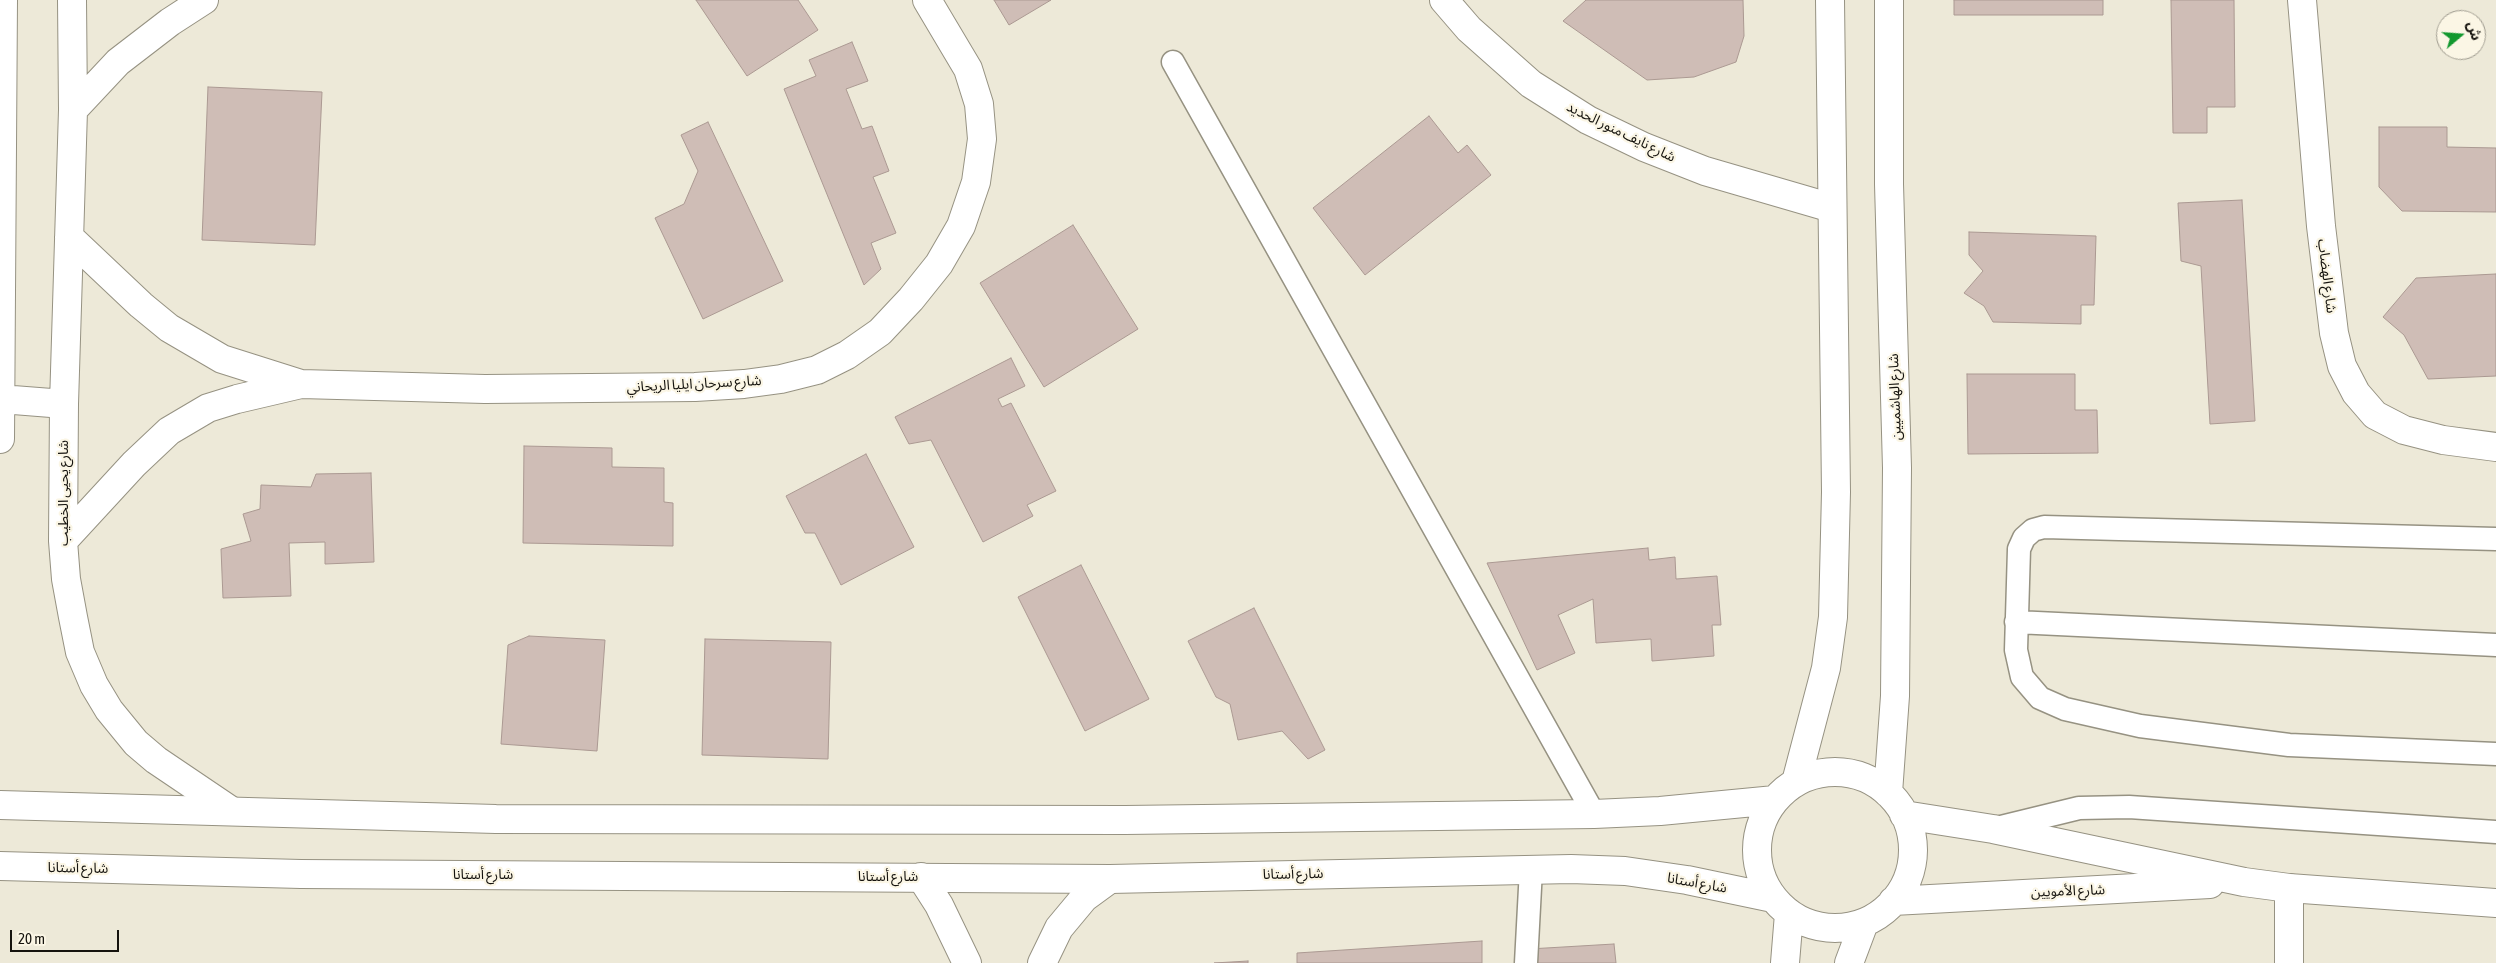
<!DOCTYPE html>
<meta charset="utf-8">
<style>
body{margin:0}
#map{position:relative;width:2496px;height:963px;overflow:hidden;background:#ede9d8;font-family:"Asap Condensed","Noto Sans Arabic",sans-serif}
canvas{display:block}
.north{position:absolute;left:2436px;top:10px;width:50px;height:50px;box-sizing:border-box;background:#fbf6e5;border:1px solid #9f9b8f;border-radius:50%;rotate:72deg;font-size:14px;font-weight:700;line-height:20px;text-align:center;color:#15130e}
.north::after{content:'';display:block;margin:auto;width:18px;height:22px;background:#12982e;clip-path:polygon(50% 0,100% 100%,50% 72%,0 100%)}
.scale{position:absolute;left:10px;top:930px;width:109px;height:22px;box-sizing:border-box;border:2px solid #15130e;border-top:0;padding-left:6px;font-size:15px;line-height:18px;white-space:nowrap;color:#15130e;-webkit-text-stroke:4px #fbf6e5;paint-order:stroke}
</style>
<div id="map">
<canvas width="2496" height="963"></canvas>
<div class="north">ش</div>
<div class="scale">20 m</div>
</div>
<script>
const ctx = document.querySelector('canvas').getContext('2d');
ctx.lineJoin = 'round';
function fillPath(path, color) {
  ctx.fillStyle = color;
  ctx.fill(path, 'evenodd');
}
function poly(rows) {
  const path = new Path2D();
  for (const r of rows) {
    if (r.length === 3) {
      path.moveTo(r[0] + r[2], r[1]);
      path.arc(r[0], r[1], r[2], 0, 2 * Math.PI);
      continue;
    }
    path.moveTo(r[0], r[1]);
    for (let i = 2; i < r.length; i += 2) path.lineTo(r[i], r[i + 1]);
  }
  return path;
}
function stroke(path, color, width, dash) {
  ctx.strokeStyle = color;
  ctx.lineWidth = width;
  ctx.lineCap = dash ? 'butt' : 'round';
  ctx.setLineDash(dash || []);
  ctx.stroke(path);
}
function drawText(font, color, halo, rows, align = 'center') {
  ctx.font = font + ' "Asap Condensed","Noto Sans Arabic",sans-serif';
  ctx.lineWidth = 4.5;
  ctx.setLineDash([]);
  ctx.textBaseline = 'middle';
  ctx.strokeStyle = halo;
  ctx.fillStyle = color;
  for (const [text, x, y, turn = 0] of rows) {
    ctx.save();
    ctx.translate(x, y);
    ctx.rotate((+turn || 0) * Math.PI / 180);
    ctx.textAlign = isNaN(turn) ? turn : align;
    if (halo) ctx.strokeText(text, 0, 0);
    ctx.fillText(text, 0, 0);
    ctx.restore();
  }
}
const building = poly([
 [696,0,798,0,818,30,747,76,696,0],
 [994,0,1051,0,1009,25,994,0],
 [1586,0,1743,0,1744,36,1736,62,1694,77,1647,80,1563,21,1586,0],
 [1954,0,2103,0,2103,15,1954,15,1954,0],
 [2171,0,2234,0,2235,107,2207,107,2207,133,2173,133,2171,0],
 [852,42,868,81,846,89,862,129,872,126,889,171,873,177,896,233,871,243,881,269,864,285,784,89,816,76,809,60,852,42],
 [208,87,322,92,315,245,202,240,208,87],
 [1429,116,1458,153,1467,145,1491,175,1365,275,1313,208,1429,116],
 [708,122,783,281,703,319,655,218,684,204,698,171,681,135,708,122],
 [2379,127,2447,127,2447,147,2496,148,2496,212,2402,211,2379,187,2379,127],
 [2242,200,2255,421,2210,424,2201,266,2181,261,2178,203,2242,200],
 [1073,225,1138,329,1044,387,980,283,1073,225],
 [1969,232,2096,236,2094,305,2081,305,2081,324,1993,322,1984,306,1964,293,1983,271,1969,255,1969,232],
 [2496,274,2496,376,2428,379,2404,335,2383,317,2416,278,2496,274],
 [1011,358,1025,386,998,399,1002,407,1011,403,1056,491,1027,505,1033,516,983,542,931,440,909,444,895,417,1011,358],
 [1967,374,2075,374,2075,410,2097,410,2098,453,1968,454,1967,374],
 [524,446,612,448,612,467,664,468,664,502,673,503,673,546,523,543,524,446],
 [866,454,914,547,841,585,815,533,805,533,786,496,866,454],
 [371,473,374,562,325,564,325,542,289,543,291,596,223,598,221,549,251,541,243,514,260,509,261,485,311,487,316,474,371,473],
 [1648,548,1649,560,1675,557,1676,579,1717,576,1721,625,1712,625,1714,656,1652,661,1651,639,1596,643,1593,599,1558,615,1575,653,1537,670,1487,563,1648,548],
 [1081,565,1149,699,1085,731,1018,597,1081,565],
 [1254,608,1325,750,1308,759,1282,731,1238,740,1230,704,1216,697,1188,641,1254,608],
 [529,636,605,640,597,751,501,744,508,645,529,636],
 [705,639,831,642,828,759,702,755,705,639],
 [1482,941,1482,963,1297,963,1297,953,1482,941],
 [1614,944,1616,963,1530,963,1529,949,1614,944],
 [1248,961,1248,963,1214,963,1248,961]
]);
fillPath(building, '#cfbdb6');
stroke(building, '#ab9992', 1);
const lane = poly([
 [1173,62,1594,814],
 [2496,539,2044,527,2033,530,2024,538,2019,549,2016,650,2022,677,2040,698,2065,709,2140,726,2289,745,2496,754],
 [2016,622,2496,645],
 [1993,829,2079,808,2129,807,2496,832],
 [1526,963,1531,869]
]);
const street = poly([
 [72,0,73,110,64,404,63,541,66,579,73,617,80,652,94,685,109,710,136,743,156,760,230,810],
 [1444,0,1469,29,1531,84,1588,120,1644,147,1705,171,1832,208],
 [2302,0,2321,226,2334,333,2342,366,2356,393,2375,415,2404,430,2443,440,2496,447],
 [73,110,118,62,170,22,204,0],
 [69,237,141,305,169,328,222,359,301,384],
 [0,399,64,404],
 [0,439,3,0],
 [63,541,134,464,169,431,208,408,237,399,301,384,485,389,695,387,744,384,781,379,817,370,847,355,880,332,911,299,939,264,961,226,976,182,982,139,979,104,968,69,927,0],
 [921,877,939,905,967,963],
 [1042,963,1059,928,1084,898,1110,879],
 [2289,963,2289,888]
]);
const secondary = poly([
 [1835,850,78],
 [1796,782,1826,668,1833,617,1836,492,1830,0],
 [1888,793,1895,696,1897,468,1889,184,1889,0],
 [0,805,496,819,1125,820,1594,814,1660,811,1775,800],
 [1904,815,1993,829,2244,882,2289,888,2496,903],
 [0,866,301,874,1110,879,1571,869,1625,871,1687,880,1773,898],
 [1893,901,2210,884],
 [1785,963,1789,914],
 [1849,963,1864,923]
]);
stroke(lane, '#969282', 25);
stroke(street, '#969282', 30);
stroke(secondary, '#969282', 30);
stroke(lane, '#fff', 22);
stroke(street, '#fff', 28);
stroke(secondary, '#fff', 28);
drawText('14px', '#15130e', '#fbf6e5', [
 ["شارع نايف منور الحديد",1621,132,26],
 ["شارع الهضاب",2327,276,83],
 ["شارع سرحان ايليا الريحاني",694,384,-3],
 ["شارع الهاشميين",1895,397,-92],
 ["شارع يحيى الخطيب",64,493,-90],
 ["شارع أستانا",78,868,1],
 ["شارع أستانا",1293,874,-1],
 ["شارع أستانا",483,875],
 ["شارع أستانا",888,877],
 ["شارع أستانا",1697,883,10],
 ["شارع الأمويين",2068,891,-2]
]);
</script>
